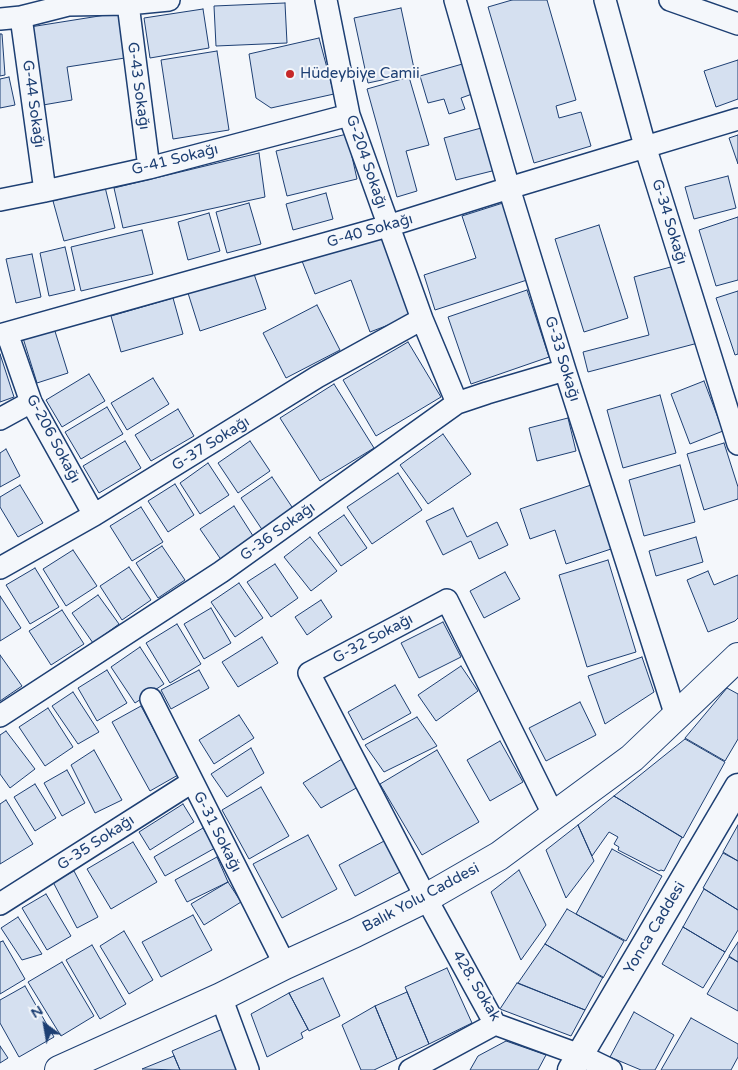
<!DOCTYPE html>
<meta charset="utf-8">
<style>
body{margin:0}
#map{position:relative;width:738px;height:1070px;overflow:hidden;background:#f4f7fb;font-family:"Varela Round",sans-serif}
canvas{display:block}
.north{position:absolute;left:20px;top:1000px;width:50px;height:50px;-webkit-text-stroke:4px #f4f7fb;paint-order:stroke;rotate:328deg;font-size:14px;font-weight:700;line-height:20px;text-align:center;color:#1d3f73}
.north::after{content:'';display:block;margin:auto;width:18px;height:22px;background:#1d3f73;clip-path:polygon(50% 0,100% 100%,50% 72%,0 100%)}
</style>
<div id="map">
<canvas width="738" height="1070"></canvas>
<div class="north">N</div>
</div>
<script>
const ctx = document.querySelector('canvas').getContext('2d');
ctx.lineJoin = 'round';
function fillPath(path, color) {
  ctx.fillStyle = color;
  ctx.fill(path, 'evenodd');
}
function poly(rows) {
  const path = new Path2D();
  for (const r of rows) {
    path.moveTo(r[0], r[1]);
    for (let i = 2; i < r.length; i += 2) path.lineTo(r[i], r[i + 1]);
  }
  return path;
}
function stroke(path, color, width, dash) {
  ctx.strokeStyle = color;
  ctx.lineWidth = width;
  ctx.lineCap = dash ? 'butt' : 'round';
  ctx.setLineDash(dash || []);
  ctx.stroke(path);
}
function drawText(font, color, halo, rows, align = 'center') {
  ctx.font = font + ' "Varela Round",sans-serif';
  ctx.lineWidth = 4;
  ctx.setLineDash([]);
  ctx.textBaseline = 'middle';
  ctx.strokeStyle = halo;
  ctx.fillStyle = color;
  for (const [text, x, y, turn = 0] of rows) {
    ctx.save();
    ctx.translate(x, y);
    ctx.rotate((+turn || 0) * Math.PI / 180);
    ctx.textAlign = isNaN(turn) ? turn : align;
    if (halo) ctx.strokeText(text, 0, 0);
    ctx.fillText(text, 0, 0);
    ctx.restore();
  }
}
const building = poly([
 [512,0,547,0,576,100,556,106,559,118,581,112,591,146,534,163,488,7,512,0],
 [285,3,287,43,216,46,214,6,285,3],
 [401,8,415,73,368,83,354,18,401,8],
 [203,9,209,48,150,58,144,18,203,9],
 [118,13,125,58,67,67,72,100,43,105,30,27,118,13],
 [0,34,2,34,5,75,0,76,0,34],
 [319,38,334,94,271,108,256,98,249,54,319,38],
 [217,51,229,130,173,139,161,60,217,51],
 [738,60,738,99,716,107,704,71,738,60],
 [466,63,475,93,461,98,465,109,449,114,444,99,428,103,420,76,466,63],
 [9,77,15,105,0,108,0,79,9,77],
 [409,77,429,145,406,151,417,191,397,197,367,89,409,77],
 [485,127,496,170,456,180,444,138,485,127],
 [347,134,357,179,287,196,276,151,347,134],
 [738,135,738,164,729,138,738,135],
 [259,153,265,197,123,228,114,188,259,153],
 [728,176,736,208,694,219,685,187,728,176],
 [105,187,115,228,64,241,53,201,105,187],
 [326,193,333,219,293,230,286,204,326,193],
 [249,203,261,244,227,253,216,212,249,203],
 [503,203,527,280,435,310,424,275,476,258,462,216,503,203],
 [209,213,220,251,188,260,178,222,209,213],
 [738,217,738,280,716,286,699,230,738,217],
 [599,225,628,318,584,332,555,239,599,225],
 [142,230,153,274,81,291,71,247,142,230],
 [380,232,412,316,370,332,351,280,315,294,302,261,380,232],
 [65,247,75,290,49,296,40,253,65,247],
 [32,254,41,297,16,303,6,259,32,254],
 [678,265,698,343,588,372,583,352,649,335,634,277,678,265],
 [253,271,266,309,200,331,188,293,253,271],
 [527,290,549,357,471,384,448,317,527,290],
 [738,291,738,354,735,355,716,298,738,291],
 [173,298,183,334,121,352,111,316,173,298],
 [317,305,340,350,286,378,263,333,317,305],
 [54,328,68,373,37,383,23,338,54,328],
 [408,342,441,397,376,436,343,380,408,342],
 [0,354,14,397,0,402,0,354],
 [89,374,105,401,62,427,46,400,89,374],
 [153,378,169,404,127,430,111,403,153,378],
 [704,381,723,431,690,444,671,394,704,381],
 [334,384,374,448,320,481,280,418,334,384],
 [660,395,676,453,623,468,607,410,660,395],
 [107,407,123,434,81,459,65,432,107,407],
 [178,409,194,436,151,461,135,435,178,409],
 [568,418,576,451,537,461,529,428,568,418],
 [443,434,471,474,428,504,400,465,443,434],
 [125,441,141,468,99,493,83,466,125,441],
 [250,441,270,471,238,493,218,463,250,441],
 [724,443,738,487,738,499,704,510,687,454,724,443],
 [6,449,20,476,0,487,0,453,6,449],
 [208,463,229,495,200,514,180,483,208,463],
 [680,465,695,522,644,536,629,480,680,465],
 [398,473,422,510,372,544,347,507,398,473],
 [272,477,294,510,263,531,241,498,272,477],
 [175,484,194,515,168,532,148,501,175,484],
 [594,484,614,548,566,564,555,530,530,539,520,509,594,484],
 [20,485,43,523,18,537,0,507,0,497,20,485],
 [234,506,255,539,222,561,200,529,234,506],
 [141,507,163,542,132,561,110,526,141,507],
 [453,508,467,537,497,522,508,545,479,559,471,541,443,555,426,521,453,508],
 [344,515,367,548,341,566,318,533,344,515],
 [310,537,337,571,311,591,284,557,310,537],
 [696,537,703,562,656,576,649,551,696,537],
 [162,546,185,580,158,598,136,563,162,546],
 [73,550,97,586,66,606,43,569,73,550],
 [608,560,636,652,587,667,559,575,608,560],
 [275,564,298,598,271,617,247,582,275,564],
 [129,567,151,600,122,620,100,586,129,567],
 [35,568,59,607,30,624,6,585,35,568],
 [708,571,714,585,738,575,738,618,735,621,708,632,687,580,708,571],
 [505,572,520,599,484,618,470,591,505,572],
 [239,583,263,618,235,637,211,602,239,583],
 [98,595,119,624,93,643,72,613,98,595],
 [0,596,21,628,0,641,0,596],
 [321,600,332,617,307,635,295,617,321,600],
 [211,608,231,643,204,659,184,624,211,608],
 [62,610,84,644,51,665,29,631,62,610],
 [443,622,461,657,419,678,401,643,443,622],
 [177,624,201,664,170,683,146,643,177,624],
 [262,637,278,663,238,687,222,662,262,637],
 [140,647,164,684,135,703,111,667,140,647],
 [0,655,22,686,0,701,0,655],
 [642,657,654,692,605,724,588,676,642,657],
 [461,666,478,691,436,721,418,695,461,666],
 [107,670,127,703,97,721,78,688,107,670],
 [199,670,209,688,171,709,161,690,199,670],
 [395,685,411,713,363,740,348,712,395,685],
 [727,688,738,694,738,739,725,761,685,738,727,688],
 [73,692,99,732,78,744,52,706,73,692],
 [580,702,596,735,546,761,529,728,580,702],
 [141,706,178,775,150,791,112,722,141,706],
 [48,708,73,747,45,766,19,727,48,708],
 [239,715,254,738,214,764,199,740,239,715],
 [417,717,437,746,384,772,365,745,417,717],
 [6,731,35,769,10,788,0,774,0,735,6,731],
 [685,739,725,762,683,838,614,796,685,739],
 [500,741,523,782,490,801,467,760,500,741],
 [251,748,264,773,227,797,211,774,251,748],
 [94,750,122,800,95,813,71,765,94,750],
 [437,750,479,822,422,855,380,784,437,750],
 [342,759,358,787,321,808,303,783,342,759],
 [67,770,85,803,62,816,44,783,67,770],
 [35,784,56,818,35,831,14,797,35,784],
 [261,787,289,836,249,859,222,810,261,787],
 [614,796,682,837,664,871,661,870,659,871,618,850,619,847,614,844,618,837,609,832,592,856,578,825,614,796],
 [6,800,33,844,0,864,0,804,6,800],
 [183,804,194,822,150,850,139,832,183,804],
 [578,825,594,861,566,898,546,850,578,825],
 [738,825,738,861,723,852,738,825],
 [203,828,215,848,165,876,154,857,203,828],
 [308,835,337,889,282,918,253,864,308,835],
 [386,840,402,871,355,896,339,865,386,840],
 [133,842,157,882,111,909,87,869,133,842],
 [612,849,662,876,626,941,576,914,612,849],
 [723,853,738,861,738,910,703,888,723,853],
 [217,857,228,882,187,902,175,880,217,857],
 [519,870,546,925,521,960,491,892,519,870],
 [74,871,98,917,77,928,53,882,74,871],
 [228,882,241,902,204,925,191,904,228,882],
 [704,889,738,910,738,930,725,952,683,927,704,889],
 [46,894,71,936,47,950,22,908,46,894],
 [567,909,624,941,603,978,545,944,567,909],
 [193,915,212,950,161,977,142,942,193,915],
 [18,917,42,954,22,960,1,928,18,917],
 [683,927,725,952,703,988,662,964,683,927],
 [124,931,153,980,129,994,100,946,124,931],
 [3,941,25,979,0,994,0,942,3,941],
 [738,942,738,962,729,956,738,942],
 [545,944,603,977,585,1010,518,983,545,944],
 [92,945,126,1004,100,1019,66,960,92,945],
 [729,957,738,962,738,1011,707,994,729,957],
 [62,962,94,1016,61,1036,28,982,62,962],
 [447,968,472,1023,429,1044,405,987,447,968],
 [323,978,340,1016,309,1031,289,993,323,978],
 [517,983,585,1010,571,1036,500,1009,517,983],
 [25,986,54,1037,19,1057,0,1023,0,1000,25,986],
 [407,992,429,1044,397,1059,375,1006,407,992],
 [289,993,308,1029,301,1033,303,1038,267,1057,251,1014,289,993],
 [375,1006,397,1059,374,1070,361,1070,342,1025,375,1006],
 [634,1012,674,1035,655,1070,641,1070,610,1057,634,1012],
 [691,1018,738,1044,738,1057,731,1070,661,1070,691,1018],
 [225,1028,241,1070,180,1070,172,1051,225,1028],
 [506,1041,546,1055,538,1070,470,1070,478,1056,506,1041],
 [0,1046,8,1058,0,1063,0,1046],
 [174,1056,180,1070,142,1069,174,1056]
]);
fillPath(building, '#d5e0f0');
stroke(building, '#1d3f73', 1);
const minor = poly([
 [326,0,349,115,422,319,457,403],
 [455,0,509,188,565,370,676,716],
 [605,0,645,146,738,444],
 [670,0,738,24],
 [128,4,149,168],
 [21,17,45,191],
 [0,19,21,17,68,5,128,4,169,0],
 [0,200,45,191,149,168,349,115],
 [7,333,31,402,94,515],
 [0,335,388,226,509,188,738,119],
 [0,419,31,402],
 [0,568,94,515,317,377,422,319],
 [151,699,285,965],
 [0,716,221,572,457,403,487,393,565,370],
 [554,816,447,600,309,673,426,898,495,1024,580,1055,611,1070],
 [0,904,192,782],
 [221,997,248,1070],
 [410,1070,495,1024]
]);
const tertiary = poly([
 [571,1070,738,787]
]);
const secondary = poly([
 [59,1070,221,997,285,965,355,933,426,898,499,856,632,758,738,657]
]);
stroke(minor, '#1d3f73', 24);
stroke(tertiary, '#1d3f73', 29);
stroke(secondary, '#1d3f73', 30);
stroke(minor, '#f4f7fb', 21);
stroke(tertiary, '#f4f7fb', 26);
stroke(secondary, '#f4f7fb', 28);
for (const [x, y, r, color] of [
 [290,74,5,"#c62828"]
]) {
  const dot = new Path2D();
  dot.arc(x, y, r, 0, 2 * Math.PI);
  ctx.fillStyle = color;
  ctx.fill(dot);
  stroke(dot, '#f4f7fb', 2);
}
drawText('15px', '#1d3f73', '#f4f7fb', [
 ["Hüdeybiye Camii",300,74]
], 'left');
drawText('15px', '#1d3f73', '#f4f7fb', [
 ["G-43 Sokağı",138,86,82],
 ["G-44 Sokağı",33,104,82],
 ["G-41 Sokağı",175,160,-14],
 ["G-204 Sokağı",366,162,71],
 ["G-34 Sokağı",669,222,73],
 ["G-40 Sokağı",370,231,-16],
 ["G-33 Sokağı",562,359,73],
 ["G-206 Sokağı",53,439,62],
 ["G-37 Sokağı",211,444,-32],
 ["G-36 Sokağı",278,532,-36],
 ["G-32 Sokağı",373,639,-28],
 ["G-31 Sokağı",217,832,63],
 ["G-35 Sokağı",96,843,-33],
 ["Balık Yolu Caddesi",421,898,-28],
 ["Yonca Caddesi",655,928,-59],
 ["428. Sokak",476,986,59]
]);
</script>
